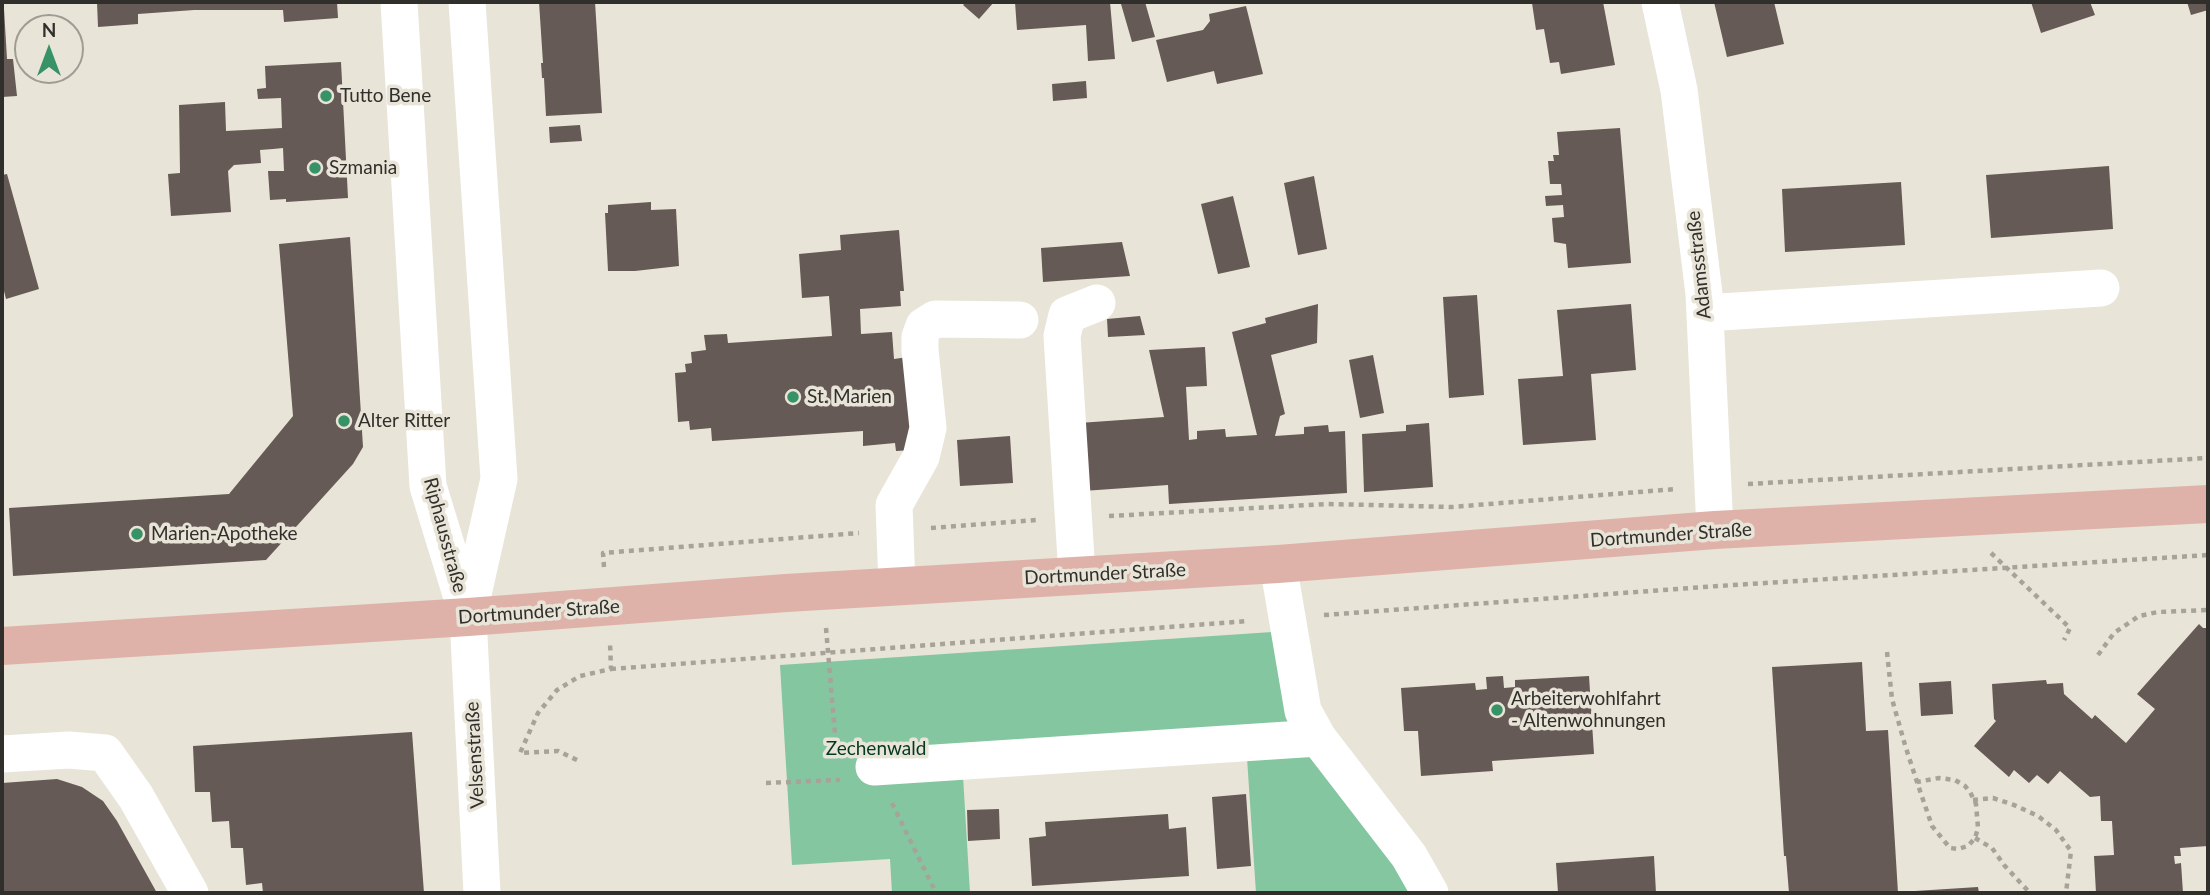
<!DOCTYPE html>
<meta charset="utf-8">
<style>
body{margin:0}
#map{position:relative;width:2210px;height:895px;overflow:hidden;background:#e9e4d8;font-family:Lato,sans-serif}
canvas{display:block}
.frame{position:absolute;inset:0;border:4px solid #312f2b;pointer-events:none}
.north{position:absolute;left:14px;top:14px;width:70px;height:70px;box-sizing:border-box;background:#e9e4d8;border:2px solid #9f9c93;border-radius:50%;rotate:0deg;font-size:19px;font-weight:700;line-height:28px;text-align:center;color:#312f2b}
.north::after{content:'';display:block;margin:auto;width:24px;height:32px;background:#389267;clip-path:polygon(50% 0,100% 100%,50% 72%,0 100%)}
</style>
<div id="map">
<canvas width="2210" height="895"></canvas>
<div class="frame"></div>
<div class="north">N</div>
</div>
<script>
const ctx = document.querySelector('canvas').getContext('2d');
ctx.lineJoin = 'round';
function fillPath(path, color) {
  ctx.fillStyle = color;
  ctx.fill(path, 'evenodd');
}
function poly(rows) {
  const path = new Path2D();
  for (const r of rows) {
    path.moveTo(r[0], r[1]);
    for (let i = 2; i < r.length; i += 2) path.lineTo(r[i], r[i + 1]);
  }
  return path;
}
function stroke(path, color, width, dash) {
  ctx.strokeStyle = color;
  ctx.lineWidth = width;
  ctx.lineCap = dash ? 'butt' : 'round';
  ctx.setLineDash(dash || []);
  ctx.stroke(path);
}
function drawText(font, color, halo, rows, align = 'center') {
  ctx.font = font + ' Lato,sans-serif';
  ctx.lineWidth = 7;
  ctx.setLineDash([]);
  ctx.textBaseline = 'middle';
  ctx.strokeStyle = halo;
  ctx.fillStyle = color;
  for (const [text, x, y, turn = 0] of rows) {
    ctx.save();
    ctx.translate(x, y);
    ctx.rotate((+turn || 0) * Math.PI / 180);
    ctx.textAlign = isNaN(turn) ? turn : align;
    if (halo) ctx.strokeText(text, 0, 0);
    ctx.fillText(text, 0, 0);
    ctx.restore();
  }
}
fillPath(poly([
 [1302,630,1310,696,1445,893,1256,893,1247,758,963,776,970,893,892,893,890,859,792,865,780,665]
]), '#84c6a0');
fillPath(poly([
 [97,2,337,2,338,18,284,22,283,10,194,10,138,14,138,24,98,27],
 [539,2,595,2,602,113,546,116,544,78,542,78,541,63,543,63],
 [966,2,994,2,979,19,963,5],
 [1015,2,1110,2,1115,59,1088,61,1086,25,1017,30],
 [1128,2,1145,2,1155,37,1132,42,1121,4],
 [1539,2,1603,2,1615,65,1561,74,1559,62,1550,63,1544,29,1536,30,1532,3],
 [1714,2,1774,2,1784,44,1727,57],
 [2031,2,2090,2,2095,15,2041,33],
 [2187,2,2208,2,2208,10,2191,15],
 [1246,6,1263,74,1217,84,1214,71,1167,82,1156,40,1203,30,1210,21,1209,14],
 [2,9,4,9,7,59,13,59,17,96,2,97],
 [341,62,348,198,286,202,286,199,270,200,268,171,284,171,283,148,273,149,260,150,261,163,234,165,228,171,231,212,171,216,168,174,180,173,179,105,225,102,226,131,282,128,281,98,258,99,257,89,266,88,265,66],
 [1086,81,1087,98,1053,101,1052,84],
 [580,125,582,141,550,143,549,127],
 [1620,128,1631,263,1568,268,1566,244,1554,242,1552,218,1564,217,1563,205,1546,206,1545,196,1562,195,1561,184,1550,184,1548,161,1554,161,1553,155,1559,155,1557,132],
 [2109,166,2113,229,1991,238,1986,175],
 [7,174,39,289,6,299,2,283,2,175],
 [1314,176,1327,249,1298,255,1284,183],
 [1901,182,1905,245,1785,252,1782,189],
 [1233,196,1250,267,1218,274,1201,204],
 [651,202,651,210,676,209,679,266,635,271,608,271,605,213,608,213,608,205],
 [899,230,904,291,900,291,901,306,860,309,861,334,892,332,894,359,908,357,914,450,896,451,895,443,863,446,863,431,712,441,711,428,690,430,689,421,678,422,675,373,686,372,685,364,692,363,691,352,706,350,704,335,727,334,728,343,832,336,829,296,802,298,799,254,841,250,840,235],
 [350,237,363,447,353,464,266,560,13,576,9,508,229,494,293,416,279,244],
 [1122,242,1130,276,1043,282,1041,248],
 [1477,295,1484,395,1449,398,1443,297],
 [1318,304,1317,343,1271,355,1285,414,1280,416,1275,436,1304,434,1304,427,1328,425,1329,432,1345,431,1347,493,1169,504,1168,485,1083,491,1079,423,1164,417,1149,350,1205,347,1207,386,1186,387,1189,440,1197,439,1197,431,1225,429,1226,437,1257,435,1232,332,1266,323,1265,318],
 [1631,304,1636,370,1591,374,1596,440,1523,445,1518,379,1563,376,1557,310],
 [1140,316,1145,335,1108,337,1107,319],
 [1373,355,1384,413,1360,418,1349,360],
 [1429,423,1433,487,1364,492,1362,434,1406,431,1406,425],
 [1010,436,1013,483,960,486,957,440],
 [2199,624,2203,628,2208,628,2208,846,2180,848,2181,856,2174,856,2175,864,2181,863,2183,893,2096,893,2094,856,2114,855,2112,821,2101,821,2100,796,2090,797,2060,771,2048,784,2037,775,2029,783,2014,770,2009,777,1974,746,1996,721,1994,719,1992,684,2046,680,2047,684,2063,683,2064,694,2092,719,2095,715,2126,743,2155,709,2137,694],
 [1862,662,1866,731,1888,730,1898,893,1789,893,1786,856,1784,856,1772,667],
 [1503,676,1504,688,1515,687,1515,680,1589,676,1594,754,1492,761,1493,771,1421,776,1418,731,1404,731,1401,688,1475,683,1476,690,1487,689,1486,677],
 [1951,681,1953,714,1921,716,1919,683],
 [412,732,424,893,263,893,262,883,246,885,243,848,231,848,229,821,212,822,210,792,195,792,193,746],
 [57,779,82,787,103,801,117,821,157,893,48,893,46,891,45,893,2,893,2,783],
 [1246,794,1251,866,1217,869,1212,797],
 [999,809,1000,839,968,841,967,810],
 [1168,814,1169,829,1186,827,1189,876,1032,886,1029,838,1046,836,1045,822],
 [1654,856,1656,893,1558,893,1556,863],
 [1978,887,1979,893,1915,893,1915,891]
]), '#655a55');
stroke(poly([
 [1748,484,2208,458],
 [1109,516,1328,504,1452,507,1676,489],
 [931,528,1037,520],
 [1991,553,2070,628,2064,640],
 [604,567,603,553,859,533],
 [1324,615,1718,586,2208,555],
 [826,628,837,758],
 [1887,652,1892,699,1905,745,1917,782,1932,826,1950,848,1958,849,1968,846,1975,838,1978,828,1976,804,1970,792,1965,786,1955,780,1939,778,1917,782],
 [2098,655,2114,633,2139,616,2158,612,2208,610],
 [611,669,1249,621],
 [577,760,558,751,520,753,538,713,557,690,580,676,611,669,610,642],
 [766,783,838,780,838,778],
 [1973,800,1993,798,2014,805,2038,816,2056,830,2071,851,2066,893],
 [892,803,936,893],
 [1975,838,1992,848,2004,865,2030,893]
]), '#a6a399', 4.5, [5, 5]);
stroke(poly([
 [399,2,428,486,468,617,482,893],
 [467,2,499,479,468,616],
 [1660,2,1679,90,1704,294,1715,530],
 [1705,313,2101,288],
 [1278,564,1303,711,1318,738,1409,856,1430,893],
 [1077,575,1062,336,1067,315,1097,303],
 [897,586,894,505,921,457,928,428,920,350,920,337,924,326,935,319,1020,320],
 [2,754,69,750,105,753,136,797,190,893],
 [874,767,1318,738]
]), '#fff', 37);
stroke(poly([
 [2,646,468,617,786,593,1278,564,1715,530,2208,504]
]), '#dfb2a9', 38);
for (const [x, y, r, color] of [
 [326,96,7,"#389267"],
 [315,168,7,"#389267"],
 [793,397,7,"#389267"],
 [344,421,7,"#389267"],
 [137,534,7,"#389267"],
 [1497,710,7,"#389267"]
]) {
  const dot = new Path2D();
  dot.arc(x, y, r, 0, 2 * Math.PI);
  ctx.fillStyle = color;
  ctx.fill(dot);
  stroke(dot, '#e9e4d8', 2.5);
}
drawText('19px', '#312f2b', '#e9e4d8', [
 ["Tutto Bene",340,96],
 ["Szmania",329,168],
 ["St. Marien",807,397],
 ["Alter Ritter",358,421],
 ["Marien-Apotheke",151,534],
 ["Arbeiterwohlfahrt",1511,699],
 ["- Altenwohnungen",1511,721]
], 'left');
drawText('19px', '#312f2b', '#e9e4d8', [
 ["Adamsstraße",1699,265,-96],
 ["Riphausstraße",445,535,75],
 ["Dortmunder Straße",1671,535,-4],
 ["Dortmunder Straße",1105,574,-3],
 ["Dortmunder Straße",539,612,-4],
 ["Velsenstraße",475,755,-93]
]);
drawText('19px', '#013921', '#e9e4d8', [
 ["Zechenwald",876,749]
]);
</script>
